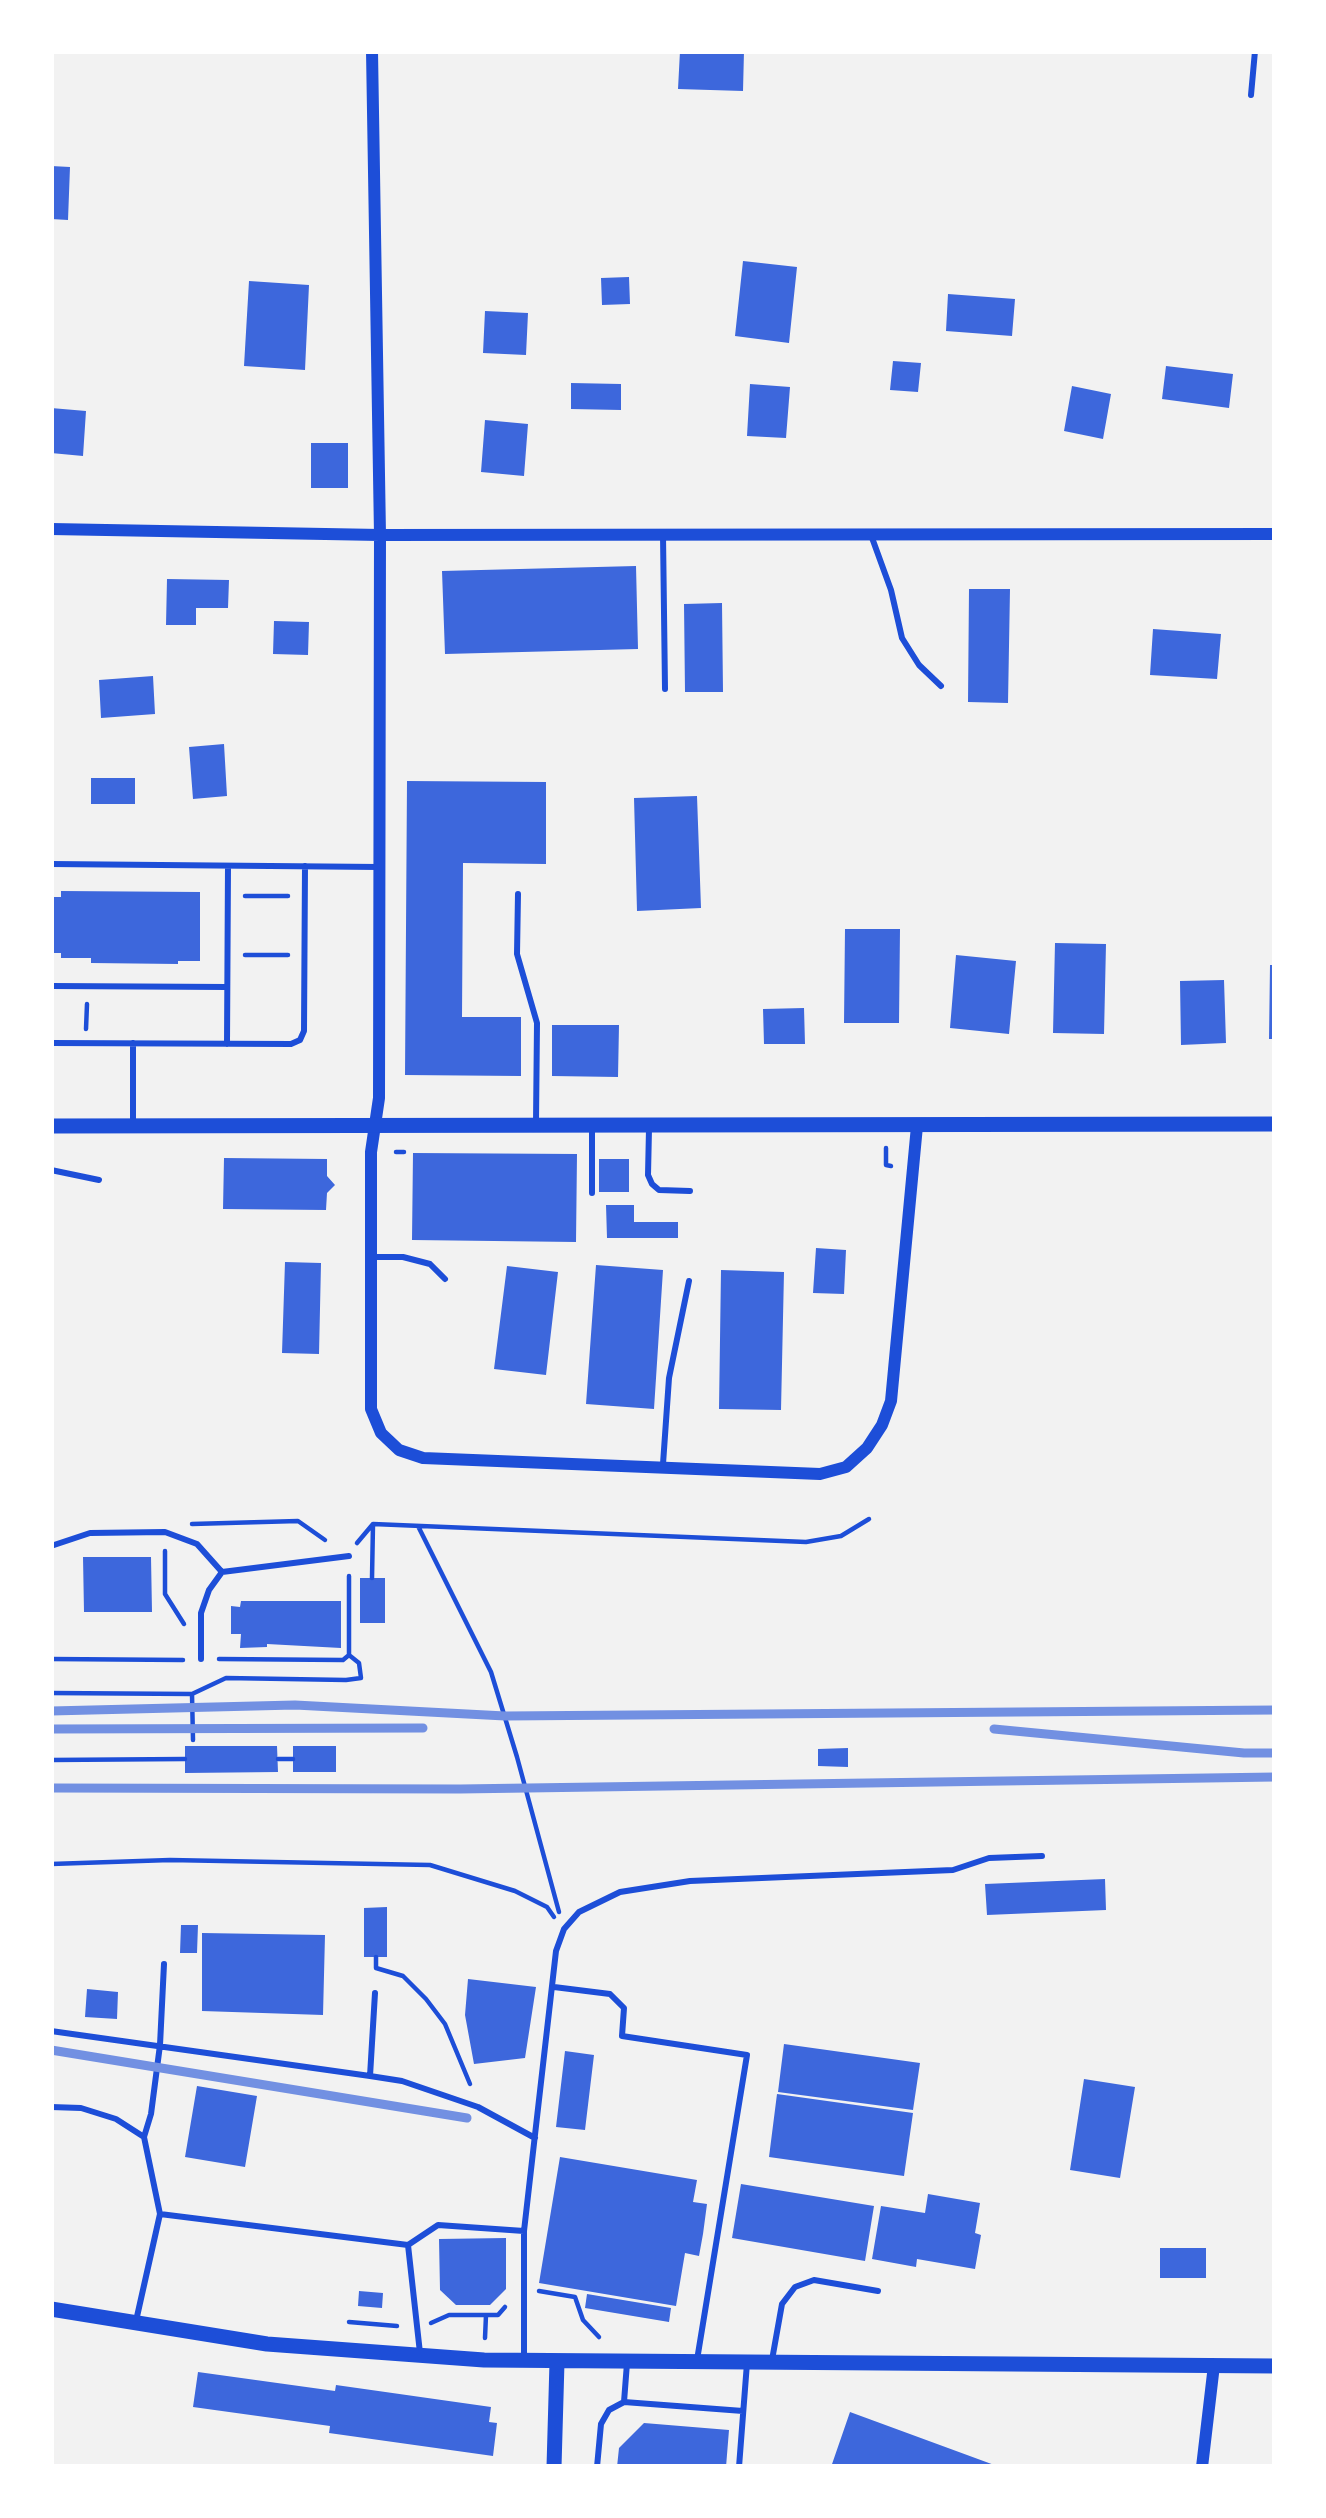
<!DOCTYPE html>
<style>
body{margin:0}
#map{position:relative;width:1326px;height:2518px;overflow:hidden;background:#f2f2f2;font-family:Ubuntu,sans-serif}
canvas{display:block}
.frame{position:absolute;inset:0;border:54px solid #fff;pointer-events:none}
</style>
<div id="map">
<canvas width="1326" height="2518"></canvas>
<div class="frame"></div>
</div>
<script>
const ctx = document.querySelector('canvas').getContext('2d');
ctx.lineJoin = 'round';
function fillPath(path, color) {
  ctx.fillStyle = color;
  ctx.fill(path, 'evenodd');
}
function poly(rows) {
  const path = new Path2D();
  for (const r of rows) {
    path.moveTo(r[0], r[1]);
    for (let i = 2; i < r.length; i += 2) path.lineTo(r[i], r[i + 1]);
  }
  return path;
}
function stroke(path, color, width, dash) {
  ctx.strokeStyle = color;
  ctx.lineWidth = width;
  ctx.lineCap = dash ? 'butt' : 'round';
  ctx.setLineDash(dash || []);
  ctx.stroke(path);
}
fillPath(poly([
 [680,51,744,51,743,91,678,89],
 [51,166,70,167,68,220,51,219],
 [743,261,797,267,789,343,735,336],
 [629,277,630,304,602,305,601,278],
 [249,281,309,285,305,370,244,366],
 [948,294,1015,299,1012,336,946,331],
 [485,311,528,313,526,355,483,353],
 [893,361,921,363,918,392,890,390],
 [1166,366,1233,374,1229,408,1162,399],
 [571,383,621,384,621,410,571,409],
 [750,384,790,387,786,438,747,436],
 [1072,386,1111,394,1103,439,1064,431],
 [51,408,86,411,83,456,51,453],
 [485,420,528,424,524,476,481,472],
 [311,443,348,443,348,488,311,488],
 [636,566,638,649,445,654,442,571],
 [167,579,229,580,228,608,196,608,196,625,166,625],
 [969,589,1010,589,1008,703,968,702],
 [722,603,723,692,685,692,684,604],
 [274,621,309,622,308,655,273,654],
 [1153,629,1221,634,1217,679,1150,675],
 [153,676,155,714,101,718,99,680],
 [224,744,227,796,193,799,189,747],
 [91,778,135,778,135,804,91,804],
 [407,781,546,782,546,864,463,863,462,1017,521,1017,521,1076,405,1075],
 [697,796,701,908,637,911,634,798],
 [61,891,200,892,200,961,178,961,178,964,91,963,91,958,61,958,61,953,51,953,51,897,61,897],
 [845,929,900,929,899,1023,844,1023],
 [1055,943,1106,944,1104,1034,1053,1033],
 [956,955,1016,961,1009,1034,950,1028],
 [1270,965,1275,965,1275,1039,1269,1039],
 [1224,980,1226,1043,1181,1045,1180,981],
 [804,1008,805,1044,764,1044,763,1009],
 [552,1025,619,1025,618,1077,552,1076],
 [413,1153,577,1154,576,1242,412,1240],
 [224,1158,327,1159,327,1176,335,1185,327,1193,326,1210,223,1209],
 [599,1159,629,1159,629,1192,599,1192],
 [606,1205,634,1205,634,1222,678,1222,678,1238,607,1238],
 [816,1248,846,1250,844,1294,813,1293],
 [285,1262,321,1263,319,1354,282,1353],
 [596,1265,663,1270,654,1409,586,1404],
 [507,1266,558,1272,546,1375,494,1369],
 [721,1270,784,1272,781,1410,719,1409],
 [83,1557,151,1557,152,1612,84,1612],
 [360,1578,385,1578,385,1623,360,1623],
 [241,1601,341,1601,341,1648,267,1644,267,1647,240,1648,241,1634,231,1634,231,1606,240,1607],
 [185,1746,277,1746,278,1772,185,1773],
 [293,1746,336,1746,336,1772,293,1772],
 [848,1748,848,1767,818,1766,818,1749],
 [1105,1879,1106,1910,987,1915,985,1884],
 [387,1907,387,1957,364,1957,364,1908],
 [181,1925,198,1925,197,1953,180,1953],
 [202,1933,325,1935,323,2015,202,2011],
 [468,1979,536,1987,525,2058,474,2064,465,2015],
 [87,1989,118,1992,117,2019,85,2017],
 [784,2044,920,2063,913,2110,778,2092],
 [565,2051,594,2055,585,2130,556,2127],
 [1084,2079,1135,2087,1120,2178,1070,2170],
 [197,2086,257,2096,245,2167,185,2157],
 [777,2094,913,2113,904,2176,769,2157],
 [560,2157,697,2180,693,2202,707,2204,703,2234,699,2256,685,2253,676,2306,539,2283],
 [741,2184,874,2206,865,2261,732,2238],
 [928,2194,980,2203,975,2233,981,2235,975,2269,917,2259,916,2267,872,2259,881,2206,925,2213],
 [506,2238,506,2289,490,2305,456,2305,440,2290,439,2239],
 [1160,2248,1206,2248,1206,2278,1160,2278],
 [359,2291,383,2293,382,2308,358,2306],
 [587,2294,671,2308,669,2322,585,2308],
 [198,2372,335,2391,336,2385,491,2407,489,2422,497,2423,493,2456,329,2433,330,2426,193,2407],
 [850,2412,997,2466,997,2467,831,2467],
 [644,2423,729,2430,726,2467,617,2467,619,2448]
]), '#3d67dc');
stroke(poly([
 [245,896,288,896],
 [245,955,288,955],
 [86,1029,87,1004],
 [886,1148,886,1165,891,1166],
 [396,1152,404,1152],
 [192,1524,298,1521,325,1540],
 [418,1526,491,1672,517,1757,559,1912],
 [357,1543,373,1524,806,1542,841,1536,869,1519],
 [165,1551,165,1594,184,1624],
 [372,1578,373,1524],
 [51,1659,183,1660],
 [219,1659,343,1660,349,1655,349,1576],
 [51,1693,192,1694],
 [193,1740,192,1694,226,1678,346,1680,361,1678,359,1663,349,1655],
 [278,1759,293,1759],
 [51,1760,185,1759],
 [51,1864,170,1860,430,1865,515,1891,547,1907,554,1917],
 [376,1957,376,1968,403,1976,426,1999,445,2024,470,2084],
 [539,2291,575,2297,583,2320,599,2337],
 [349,2322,397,2326],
 [431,2323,449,2315,498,2315,505,2307],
 [485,2338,486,2315]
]), '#1d4ed8', 4.5);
stroke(poly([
 [1251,95,1255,51],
 [663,535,665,689],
 [871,535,891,590,902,638,919,665,941,686],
 [51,864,379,867],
 [518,894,517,954,537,1023,536,1122],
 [51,986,227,987],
 [51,1043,291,1044,300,1040,304,1031,305,866],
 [227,1044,228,866],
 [133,1124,133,1043],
 [592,1125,592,1193],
 [649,1129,648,1175,652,1184,659,1190,690,1191],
 [51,1170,99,1180],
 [372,1257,403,1257,430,1264,445,1279],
 [663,1464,669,1378,689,1281],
 [51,1546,90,1533,165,1532,197,1544,222,1572],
 [201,1659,201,1613,209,1590,222,1572,349,1556],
 [554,1987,610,1994,624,2008,622,2036,747,2055,697,2360],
 [375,1993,370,2076,402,2081,478,2107,535,2138],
 [51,2031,370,2076],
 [51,2107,81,2108,116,2119,144,2137,160,2214],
 [144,2137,151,2114,160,2045,164,1964],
 [136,2321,160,2214,408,2245],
 [420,2353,408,2245,438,2225,524,2231],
 [524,2357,524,2231,556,1951,564,1929,579,1912,620,1892,690,1881,953,1870,989,1858,1042,1856],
 [772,2360,782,2304,795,2287,814,2280,878,2291],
 [624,2402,627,2363],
 [597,2467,601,2424,609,2410,624,2402,743,2411],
 [739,2467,747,2363]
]), '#1d4ed8', 6);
stroke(poly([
 [372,51,380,535,379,1098,371,1152,371,1409,381,1433,399,1450,423,1458,820,1474,846,1467,867,1448,882,1425,891,1401,917,1126],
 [51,529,380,535,1275,534],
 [1202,2467,1214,2365]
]), '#1d4ed8', 12);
stroke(poly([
 [51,1126,1275,1124],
 [51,2309,267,2344,484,2360,1275,2366],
 [554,2467,557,2362]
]), '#1d4ed8', 15);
stroke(poly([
 [51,1711,295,1705,505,1716,1275,1710],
 [51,1729,423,1728],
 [994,1729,1244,1753,1275,1753],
 [51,1788,460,1789,1275,1777],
 [51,2050,467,2118]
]), '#7290e2', 9);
</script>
